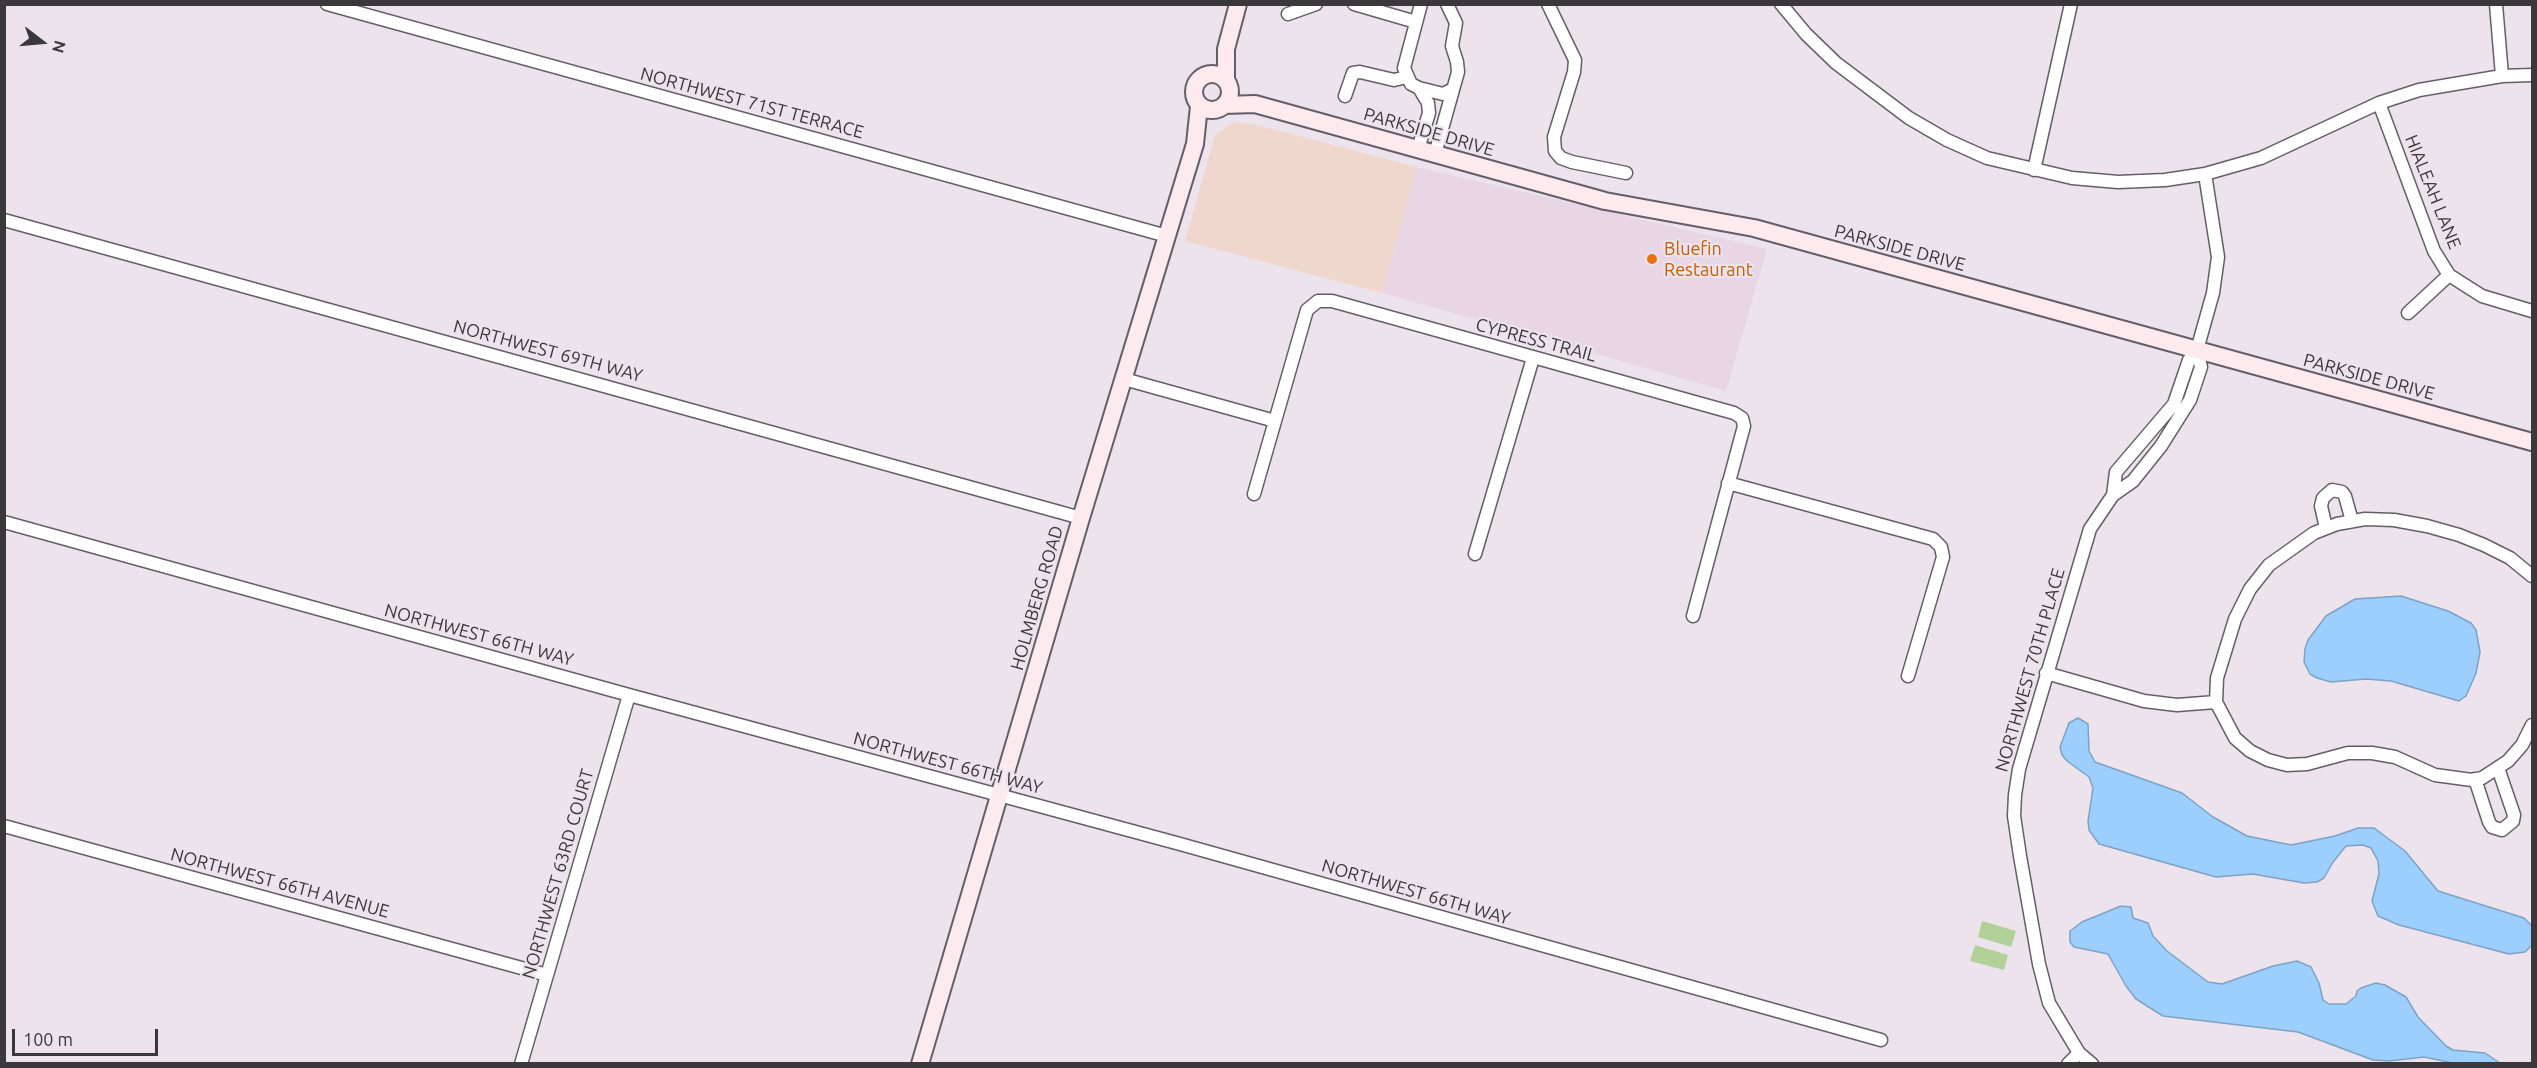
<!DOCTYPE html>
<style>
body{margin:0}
#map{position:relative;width:2537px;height:1068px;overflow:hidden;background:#ece3ed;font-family:Ubuntu,sans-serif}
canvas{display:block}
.frame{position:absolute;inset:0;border:6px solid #3b383c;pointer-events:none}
.north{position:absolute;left:12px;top:12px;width:60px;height:60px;-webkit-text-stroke:4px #ece3ed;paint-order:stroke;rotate:106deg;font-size:16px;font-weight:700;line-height:24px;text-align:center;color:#3b383c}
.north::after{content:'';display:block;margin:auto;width:21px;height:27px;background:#3b383c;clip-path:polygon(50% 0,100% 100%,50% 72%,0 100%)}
.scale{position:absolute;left:12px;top:1029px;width:146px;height:27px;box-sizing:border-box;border:3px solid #3b383c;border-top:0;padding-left:8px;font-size:18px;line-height:21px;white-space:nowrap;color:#3b383c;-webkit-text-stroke:4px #ece3ed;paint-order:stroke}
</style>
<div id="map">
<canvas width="2537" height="1068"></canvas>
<div class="frame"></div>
<div class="north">N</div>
<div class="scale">100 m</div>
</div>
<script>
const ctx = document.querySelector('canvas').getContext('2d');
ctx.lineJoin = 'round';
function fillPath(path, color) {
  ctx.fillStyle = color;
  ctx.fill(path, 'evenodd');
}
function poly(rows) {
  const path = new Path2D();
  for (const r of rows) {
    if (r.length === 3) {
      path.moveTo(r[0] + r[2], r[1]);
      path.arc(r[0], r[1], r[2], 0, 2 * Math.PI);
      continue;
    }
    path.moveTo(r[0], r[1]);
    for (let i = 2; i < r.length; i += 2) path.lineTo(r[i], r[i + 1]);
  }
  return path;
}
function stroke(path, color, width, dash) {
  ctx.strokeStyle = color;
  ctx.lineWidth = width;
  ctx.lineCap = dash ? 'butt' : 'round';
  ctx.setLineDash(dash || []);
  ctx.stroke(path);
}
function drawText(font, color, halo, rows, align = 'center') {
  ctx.font = font + ' Ubuntu,sans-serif';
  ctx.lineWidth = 4.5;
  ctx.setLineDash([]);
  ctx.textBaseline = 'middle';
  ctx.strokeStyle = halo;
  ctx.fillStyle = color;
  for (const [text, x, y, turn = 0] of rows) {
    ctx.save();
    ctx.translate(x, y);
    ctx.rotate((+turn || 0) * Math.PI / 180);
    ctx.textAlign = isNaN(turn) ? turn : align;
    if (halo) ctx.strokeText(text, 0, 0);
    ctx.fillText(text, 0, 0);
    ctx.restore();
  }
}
fillPath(poly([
 [1417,167,1767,249,1726,391,1382,293]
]), '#e9d6e5');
fillPath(poly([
 [1234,122,1257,125,1417,167,1382,293,1185,241,1215,135]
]), '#efd7cd');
fillPath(poly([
 [1982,921,2016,931,2011,947,1978,937],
 [1975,945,2008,955,2004,970,1970,961]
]), '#b2d198');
const water = poly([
 [2401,596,2448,611,2471,623,2476,630,2480,652,2476,673,2466,696,2459,701,2391,681,2366,679,2331,682,2317,678,2310,674,2304,662,2305,649,2308,640,2326,616,2355,599,2401,596],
 [2078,718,2088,724,2089,751,2095,762,2182,793,2213,817,2247,836,2291,845,2335,836,2358,828,2374,828,2405,851,2438,891,2524,918,2532,926,2532,945,2525,952,2509,954,2399,925,2378,916,2372,901,2379,874,2378,861,2371,848,2363,845,2346,846,2333,862,2324,878,2317,882,2304,883,2253,874,2216,877,2099,844,2089,830,2088,821,2093,788,2089,777,2067,761,2062,755,2060,747,2069,723,2078,718],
 [2121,906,2131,907,2133,918,2148,923,2153,936,2167,951,2208,982,2222,984,2273,966,2297,961,2311,967,2319,983,2323,1000,2329,1004,2346,1004,2356,996,2357,991,2361,988,2376,983,2385,985,2406,997,2418,1017,2446,1046,2453,1050,2485,1053,2500,1063,2453,1063,2424,1057,2389,1061,2373,1060,2298,1032,2163,1016,2136,999,2126,986,2108,954,2074,947,2070,942,2070,931,2082,922,2121,906]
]);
fillPath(water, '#9ccffe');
stroke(water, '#7fa2c4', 1.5);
const street = poly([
 [327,4,1167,236],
 [1354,4,1416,22],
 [1548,4,1575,60,1574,72,1554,137,1555,151,1561,158,1572,162,1626,173],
 [1781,4,1806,34,1836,63,1909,118,1947,140,1987,158,2072,178,2118,182,2165,180,2205,174,2261,158,2379,103,2419,90,2502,76,2532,75],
 [2496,4,2502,76],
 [1288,14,1316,4],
 [1419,88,1443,94,1453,89],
 [1345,96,1353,73,1360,72,1394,80,1407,77],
 [2379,103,2434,251,2449,275,2482,296,2532,311],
 [1418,149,1429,113,1428,103,1419,88,1411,84,1404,68,1421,4],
 [1435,154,1458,72,1457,62,1452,46,1456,23,1447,4],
 [2034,170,2071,4],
 [4,220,1081,518],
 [2408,313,2449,275],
 [1124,379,1275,421],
 [1728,483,1933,539,1941,547,1943,557,1908,676],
 [1254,494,1307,310,1318,301,1332,301,1734,413,1742,418,1744,426,1693,616],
 [2113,495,2116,472,2174,404,2189,360,2197,350,2213,293,2218,257,2205,174],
 [4,522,629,695,1180,844,1881,1040],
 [2326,528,2321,506,2323,498,2332,490,2342,492,2345,496,2352,521],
 [1475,554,1533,358],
 [2532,576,2510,558,2484,545,2459,535,2427,526,2394,520,2365,519,2337,524,2314,533,2269,565,2250,589,2235,619,2217,678,2216,702,2235,738,2250,751,2268,760,2287,765,2307,764,2348,753,2372,753,2395,757,2435,775,2472,780,2482,778,2508,761,2522,745,2532,725],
 [2046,673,2144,701,2177,705,2216,702],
 [2475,779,2489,822,2492,827,2502,830,2513,821,2514,815,2498,768],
 [4,826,547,975],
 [521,1064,629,695],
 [2068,1064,2079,1053],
 [2092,1064,2079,1053,2049,1003,2039,964,2020,856,2014,816,2015,795,2019,769,2090,529,2113,495,2133,481,2161,446,2190,400,2201,367,2197,350]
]);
const secondary = poly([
 [1212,92,18],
 [1226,80,1226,49,1238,4],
 [1224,105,1255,104,1605,201,1754,228,2532,442],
 [920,1064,1081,518,1195,144,1199,106]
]);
stroke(street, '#655e67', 15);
stroke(secondary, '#655e67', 20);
stroke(street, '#fff', 12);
stroke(secondary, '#fdeaef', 16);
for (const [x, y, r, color] of [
 [1652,259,6,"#e8710a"]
]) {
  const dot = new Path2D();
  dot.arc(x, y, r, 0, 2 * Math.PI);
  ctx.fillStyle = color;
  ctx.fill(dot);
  stroke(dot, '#ece3ed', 2);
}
drawText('18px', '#3b383c', '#ece3ed', [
 ["NORTHWEST 71ST TERRACE",752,103,15],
 ["PARKSIDE DRIVE",1429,132,16],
 ["HIALEAH LANE",2433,192,68],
 ["PARKSIDE DRIVE",1900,248,15],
 ["CYPRESS TRAIL",1536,340,15],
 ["NORTHWEST 69TH WAY",548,351,15],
 ["PARKSIDE DRIVE",2369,377,15],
 ["HOLMBERG ROAD",1037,598,-74],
 ["NORTHWEST 66TH WAY",479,635,15],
 ["NORTHWEST 70TH PLACE",2030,670,-74],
 ["NORTHWEST 66TH WAY",948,763,15],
 ["NORTHWEST 63RD COURT",558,874,-74],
 ["NORTHWEST 66TH AVENUE",280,883,15],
 ["NORTHWEST 66TH WAY",1416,892,16]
]);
drawText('18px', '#c56008', '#ece3ed', [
 ["Bluefin",1664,249],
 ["Restaurant",1664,270]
], 'left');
</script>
